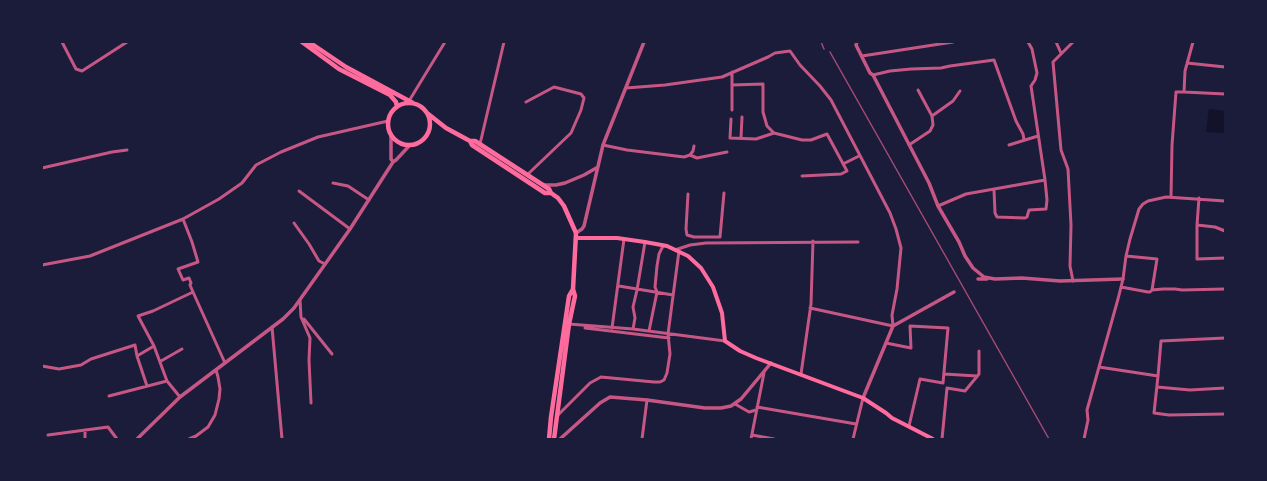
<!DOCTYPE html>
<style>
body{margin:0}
#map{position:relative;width:1267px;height:481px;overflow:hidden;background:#1b1b3a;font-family:"Exo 2",sans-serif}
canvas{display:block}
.frame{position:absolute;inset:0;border:43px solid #1b1b3a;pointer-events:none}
</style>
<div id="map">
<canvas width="1267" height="481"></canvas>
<div class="frame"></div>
</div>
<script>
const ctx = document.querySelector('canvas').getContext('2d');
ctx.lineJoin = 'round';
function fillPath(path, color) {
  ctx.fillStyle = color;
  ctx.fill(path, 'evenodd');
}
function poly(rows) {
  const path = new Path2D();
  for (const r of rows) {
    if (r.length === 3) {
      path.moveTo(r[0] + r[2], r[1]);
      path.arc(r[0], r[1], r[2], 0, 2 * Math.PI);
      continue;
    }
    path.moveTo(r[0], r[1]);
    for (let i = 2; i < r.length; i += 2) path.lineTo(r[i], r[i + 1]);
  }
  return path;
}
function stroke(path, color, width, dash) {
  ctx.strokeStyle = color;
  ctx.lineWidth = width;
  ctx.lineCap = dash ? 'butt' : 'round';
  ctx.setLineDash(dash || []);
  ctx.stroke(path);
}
fillPath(poly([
 [1209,109,1225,111,1225,133,1206,132]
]), '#12122b');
stroke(poly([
 [62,42,76,69,82,71,127,42],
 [1056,42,1061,53],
 [1073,42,1053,62,1061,150,1068,169,1071,225,1070,266,1073,281],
 [862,56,953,42],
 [1187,63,1225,67],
 [873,75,890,71,911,69,941,68,950,66,994,60,1016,121,1023,134,1024,140],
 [732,85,763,84,763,112,767,126,774,133,802,140,811,140,827,134,847,171,841,174,802,176],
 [626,88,665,85,722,77,768,57,775,53,790,51,800,65,820,86,831,100,890,213,896,229,901,248,897,289,892,315,893,326,810,308],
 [1184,92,1225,94],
 [409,101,445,42],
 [526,102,554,87,581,94,584,98,581,110,571,133,527,175],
 [732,110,732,72],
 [932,116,953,101,960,91],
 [731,119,730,138,756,139,774,133],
 [741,138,742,117],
 [480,144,504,42],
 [603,145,627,150,684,157,690,155,693,151,694,146],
 [909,145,930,131,933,125,932,116,918,90],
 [1009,145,1038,136],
 [690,155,697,158,727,152],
 [843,164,859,156],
 [42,168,112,152,127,150],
 [333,183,348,186,369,200],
 [994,190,995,213,997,217,1025,218,1027,217,1029,210,1046,209,1047,200,1045,180],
 [299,191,350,229],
 [688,194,686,229,687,235,694,237,720,237],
 [1171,197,1172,145,1176,92,1184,92,1185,71,1193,42],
 [1199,198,1197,225,1215,227,1225,231],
 [938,206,966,194,1045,180,1031,86,1035,80,1037,73,1032,49,1028,42],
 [183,219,192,242,198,262,178,269,183,280,189,278,191,283,190,285,193,292],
 [294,223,309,244,319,261,325,264],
 [1197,225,1197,259,1225,258],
 [720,237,724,193],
 [675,250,690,245,706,243,858,242],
 [1126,256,1157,259,1152,290],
 [42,265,90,256,183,219,219,199,242,183,256,165,281,152,318,137,388,121],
 [619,286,673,295],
 [1121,287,1148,292,1150,292,1152,290,1163,289,1175,289,1182,290,1225,289],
 [300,300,301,317,310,338,309,360,311,403],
 [304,319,332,354],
 [569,324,633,329,725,341],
 [272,327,282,439],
 [585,328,669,338],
 [612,328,624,239],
 [633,329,635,318,633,307,637,290,645,242],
 [649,331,657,292,655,287,657,266,659,254,663,246],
 [886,343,911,348,910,326,948,328,943,383,920,379,909,426],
 [137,356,154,346],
 [161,361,182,349],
 [42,366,59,369,81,365,91,359,135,345,137,356,147,386],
 [1099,367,1158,376,1154,413,1169,415,1225,414],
 [801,374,811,304,813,241],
 [944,374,977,376],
 [1158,376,1161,341,1225,338],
 [1157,387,1190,390,1225,388],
 [109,396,167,381],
 [180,397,167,381,154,346,138,316,153,311,193,292,225,363],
 [735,404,749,412,756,410],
 [757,407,856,424],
 [558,415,590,383,601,377,654,382,660,382,664,380,667,373,670,354,668,334,679,251],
 [85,430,85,439],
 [48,435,108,427,117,439],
 [752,435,774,439],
 [189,439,196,436,208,427,215,415,219,399,220,389,218,377,216,370],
 [642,439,647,400],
 [751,439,764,373],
 [853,439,863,398],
 [942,439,947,388,965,391,979,374,979,351],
 [1084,439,1088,420,1087,410,1118,299,1123,279,1126,256,1130,239,1139,209,1143,204,1148,201,1166,197,1225,201]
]), '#c65784', 3);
stroke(poly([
 [857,42,856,45,870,73,873,75,929,183,938,206,959,242,965,256,973,268,984,277,995,279,1022,278,1060,281,1123,279],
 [391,134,391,159,393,162],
 [543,185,556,185,565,183,584,175,598,167],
 [576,233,582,229,584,226,603,145,644,42],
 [978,279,987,279],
 [863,398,893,326,954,292],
 [137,439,180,397,283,319,294,308,350,229,393,162,396,160,410,145],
 [560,439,600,403,610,397,647,400,705,408,721,408,731,406,741,399,771,363]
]), '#c65784', 3.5);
stroke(poly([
 [576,238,617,238,645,242,667,246,688,256,701,268,713,287,722,313,725,341,740,351,756,358,863,398,886,413,892,418,933,439]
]), '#ff6b9d', 4);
stroke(poly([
 [302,42,339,69,390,95,396,102,397,107],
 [309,42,346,67,413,103],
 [409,124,21],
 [427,113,446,128,470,141,472,145,545,193,551,193],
 [470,141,475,141,549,189,551,193,558,198,564,206,576,233,573,289,575,296,569,324,554,439],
 [549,439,551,417,569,296,573,289]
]), '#ff6b9d', 4.5);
stroke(poly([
 [821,42,824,49],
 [830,52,1049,439]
]), '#a44b75', 1.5);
</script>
